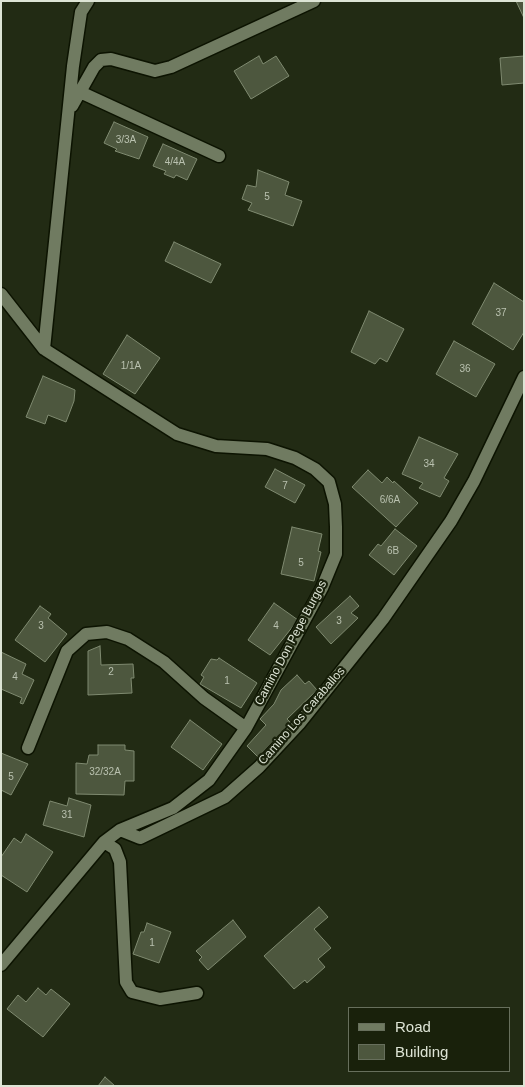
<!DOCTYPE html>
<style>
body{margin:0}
#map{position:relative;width:525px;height:1087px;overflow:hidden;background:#222b14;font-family:Arial,sans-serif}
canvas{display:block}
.frame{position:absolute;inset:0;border:2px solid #dde4d5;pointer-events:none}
.legend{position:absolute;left:348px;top:1007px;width:162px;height:65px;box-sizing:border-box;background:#19210b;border:1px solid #676f5c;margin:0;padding:6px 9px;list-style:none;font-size:15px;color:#dde4d5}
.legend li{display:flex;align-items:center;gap:10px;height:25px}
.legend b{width:25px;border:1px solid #676f5c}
</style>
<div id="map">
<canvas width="525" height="1087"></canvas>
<div class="frame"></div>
<ul class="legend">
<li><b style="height:6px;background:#707b61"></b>Road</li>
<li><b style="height:14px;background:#4d573e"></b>Building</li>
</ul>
</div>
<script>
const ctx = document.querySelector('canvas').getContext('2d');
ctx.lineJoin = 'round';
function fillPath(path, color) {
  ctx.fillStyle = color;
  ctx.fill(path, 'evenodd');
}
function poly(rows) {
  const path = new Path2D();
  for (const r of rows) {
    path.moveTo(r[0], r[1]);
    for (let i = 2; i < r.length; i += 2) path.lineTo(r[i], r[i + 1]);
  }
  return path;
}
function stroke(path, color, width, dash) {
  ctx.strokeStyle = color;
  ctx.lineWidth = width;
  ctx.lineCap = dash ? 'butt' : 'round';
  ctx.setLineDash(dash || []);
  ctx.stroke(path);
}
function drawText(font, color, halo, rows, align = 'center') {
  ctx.font = font + ' Arial,sans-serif';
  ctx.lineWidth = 4.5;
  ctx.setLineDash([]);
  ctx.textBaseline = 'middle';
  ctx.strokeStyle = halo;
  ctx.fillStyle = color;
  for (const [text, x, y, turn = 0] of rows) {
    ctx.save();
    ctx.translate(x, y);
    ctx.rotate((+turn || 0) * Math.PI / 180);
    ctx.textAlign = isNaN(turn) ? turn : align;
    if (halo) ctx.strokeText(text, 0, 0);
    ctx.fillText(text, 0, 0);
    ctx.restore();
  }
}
const building = poly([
 [516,1,524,1,524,18,516,1],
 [259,56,263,64,276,56,289,76,251,99,234,71,259,56],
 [524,56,524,83,502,85,500,58,524,56],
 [114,122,148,137,139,159,115,151,117,149,104,143,114,122],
 [163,144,197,159,187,180,176,175,174,178,164,174,166,171,153,166,163,144],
 [258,170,289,182,285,195,302,201,293,226,248,210,252,203,242,199,247,185,256,187,258,170],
 [174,242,221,264,211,283,165,261,174,242],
 [494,283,524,302,524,332,513,350,472,324,494,283],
 [369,311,404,329,387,362,380,358,375,364,351,352,369,311],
 [127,335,160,358,135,394,103,374,127,335],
 [454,341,495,364,476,397,436,374,454,341],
 [43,376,75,390,74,401,66,422,48,415,45,424,26,417,43,376],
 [419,437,458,454,444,478,449,481,440,497,419,488,423,483,402,474,419,437],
 [275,469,305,485,295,503,265,487,275,469],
 [368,470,382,483,387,477,393,483,394,481,418,503,396,527,352,487,368,470],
 [292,527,322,534,318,551,321,552,314,581,281,574,292,527],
 [395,529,417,546,394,575,369,555,378,544,381,546,395,529],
 [350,596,359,606,351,613,358,618,331,644,316,627,350,596],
 [274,603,298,620,270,655,248,640,274,603],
 [40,606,51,614,48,618,67,634,45,662,15,640,40,606],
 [100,646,101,665,133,664,134,678,131,678,132,693,88,695,88,651,100,646],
 [1,652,26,664,22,674,34,680,23,704,20,703,22,698,1,689,1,652],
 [219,658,257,683,241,708,200,684,204,677,201,675,211,659,217,660,219,658],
 [297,675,305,684,309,681,317,690,287,719,291,723,258,757,247,746,266,725,260,719,274,704,281,690,297,675],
 [190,720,222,744,203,770,171,747,190,720],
 [98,745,125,745,125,750,134,751,134,781,125,781,124,795,76,794,76,763,87,764,89,755,98,755,98,745],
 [1,753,28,764,11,795,1,790,1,753],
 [69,798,91,805,84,837,43,825,50,801,67,806,69,798],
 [26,834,53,852,27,892,1,875,1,857,14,838,21,843,26,834],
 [319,907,328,917,314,929,331,948,318,959,325,967,307,983,305,980,294,989,264,956,319,907],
 [233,920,246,937,208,970,199,960,202,957,196,951,233,920],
 [147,923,171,932,159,963,133,954,141,932,144,932,147,923],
 [38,988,46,995,51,989,70,1004,43,1037,7,1009,18,995,26,1002,38,988],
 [105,1077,115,1086,98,1086,105,1077]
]);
fillPath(building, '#4d573e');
stroke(building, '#7f8a70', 1);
const street = poly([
 [80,92,219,156],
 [72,106,94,67,101,60,111,59,155,71,171,67,314,1],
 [1,294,44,349,177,434,216,446,267,449,295,458,315,469,329,482,335,504,336,527,336,554,322,588,246,728,209,780,173,808,120,830,104,842,1,965],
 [44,349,73,66,81,12,88,1],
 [28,748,67,651,86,634,107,632,128,639,164,662,204,698,246,728],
 [120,830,140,838,225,797,259,767,299,724,383,619,451,521,474,481,524,377],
 [104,842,115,849,120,862,126,982,132,992,160,999,197,993]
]);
stroke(street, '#0c1301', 15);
stroke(street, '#707b61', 12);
drawText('10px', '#b9c1af', null, [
 ["3/3A",126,140],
 ["4/4A",175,162],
 ["5",267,197],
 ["37",501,313],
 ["1/1A",131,366],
 ["36",465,369],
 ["34",429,464],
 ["7",285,486],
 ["6/6A",390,500],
 ["6B",393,551],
 ["5",301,563],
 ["3",339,621],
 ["3",41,626],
 ["4",276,626],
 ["2",111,672],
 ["4",15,677],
 ["1",227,681],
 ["32/32A",105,772],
 ["5",11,777],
 ["31",67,815],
 ["1",152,943]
]);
drawText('12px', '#dde4d5', '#19210b', [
 ["Camino Don Pepe Burgos",291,643,-62],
 ["Camino Los Caraballos",302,716,-49]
]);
</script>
